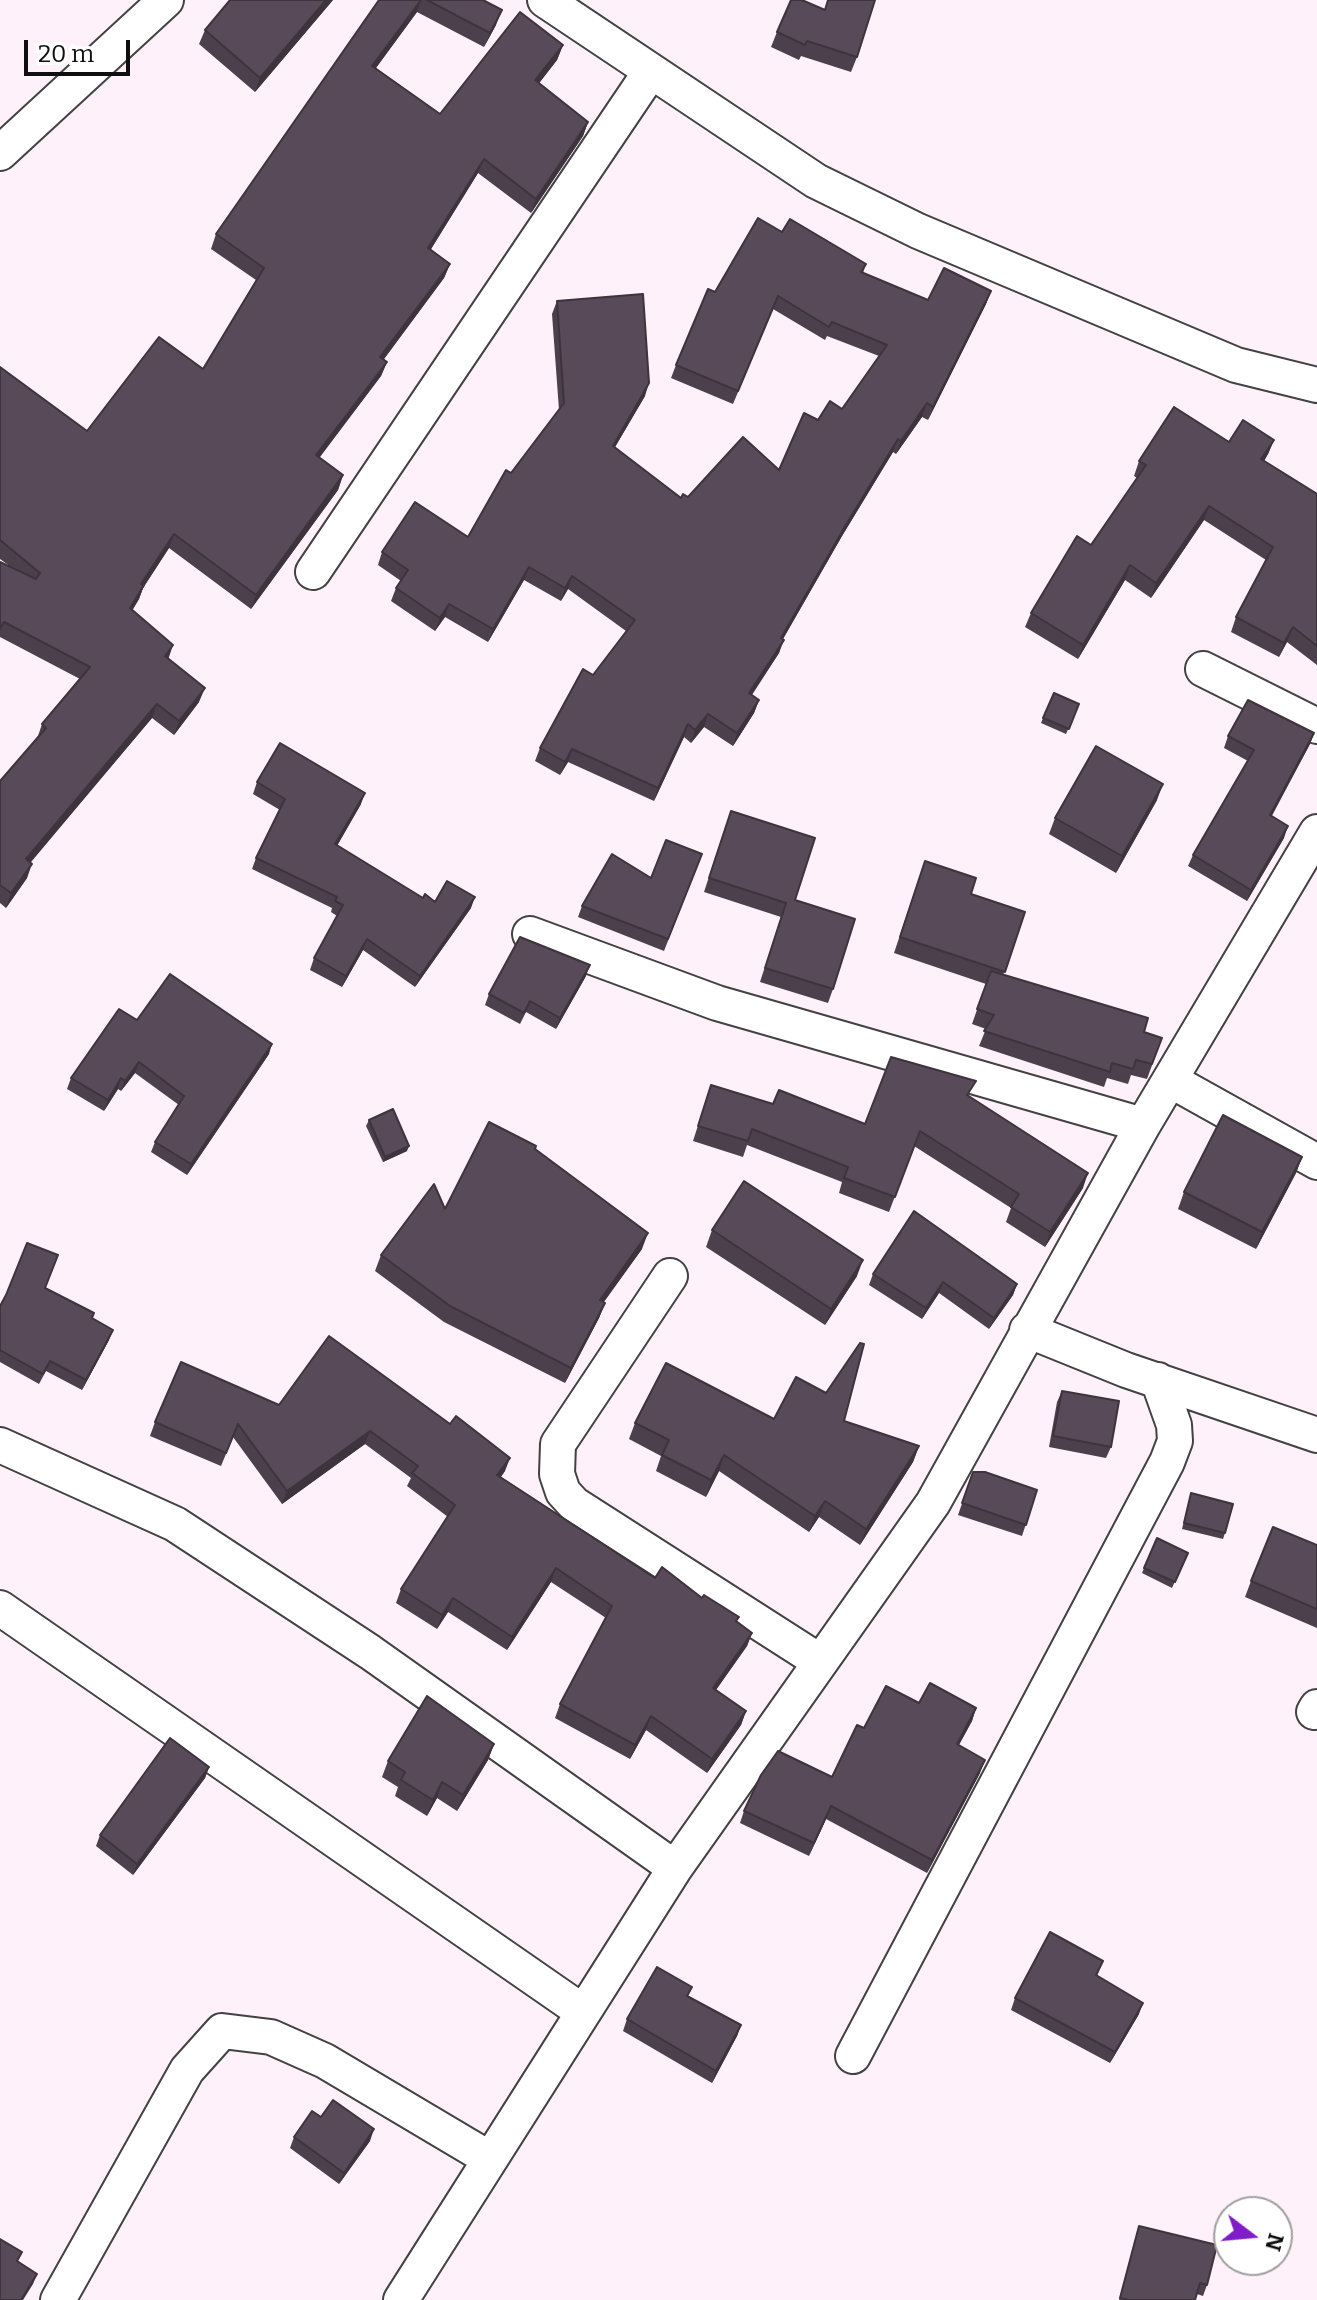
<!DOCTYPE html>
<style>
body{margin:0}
#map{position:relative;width:1317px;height:2300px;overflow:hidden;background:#fff1f9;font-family:Bitter,serif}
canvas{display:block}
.north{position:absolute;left:1213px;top:2196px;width:80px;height:80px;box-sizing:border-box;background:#fff;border:2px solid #9f9f9f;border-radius:50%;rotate:106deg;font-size:22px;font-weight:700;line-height:32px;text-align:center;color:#0f0f0f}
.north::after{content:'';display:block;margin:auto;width:28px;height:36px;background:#811dc8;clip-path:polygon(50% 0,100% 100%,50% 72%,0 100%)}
.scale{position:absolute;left:24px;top:40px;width:106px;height:36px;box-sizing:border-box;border:4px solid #0f0f0f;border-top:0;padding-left:10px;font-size:24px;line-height:28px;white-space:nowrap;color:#0f0f0f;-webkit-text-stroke:6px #fff;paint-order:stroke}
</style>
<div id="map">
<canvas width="1317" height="2300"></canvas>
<div class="north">N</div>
<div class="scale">20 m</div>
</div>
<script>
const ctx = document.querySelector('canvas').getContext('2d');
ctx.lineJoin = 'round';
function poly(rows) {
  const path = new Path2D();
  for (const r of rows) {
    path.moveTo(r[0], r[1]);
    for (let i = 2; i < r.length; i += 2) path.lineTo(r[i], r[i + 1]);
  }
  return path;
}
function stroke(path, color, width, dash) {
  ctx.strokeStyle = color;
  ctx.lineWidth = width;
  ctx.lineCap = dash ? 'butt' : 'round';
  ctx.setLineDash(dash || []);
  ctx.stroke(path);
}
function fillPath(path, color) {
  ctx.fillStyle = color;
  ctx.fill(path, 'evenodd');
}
const street = poly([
 [545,0,816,181,918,231,1236,365,1317,385],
 [0,153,166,0],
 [313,572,651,71],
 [1203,669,1317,726],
 [530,934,717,1003,1143,1125],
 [1170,1080,1317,1162],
 [670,1276,558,1444,557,1474,563,1492,574,1504,819,1661],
 [1027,1330,1126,1370,1317,1435],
 [0,1445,175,1524,370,1652,675,1868],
 [0,1608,583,2012],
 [1314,1712,1317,1707],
 [853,2056,1167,1462,1175,1441,1174,1425,1158,1380],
 [58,2300,187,2070,222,2031,271,2037,325,2061,490,2159],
 [401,2300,675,1868,933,1503,1143,1125,1317,832]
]);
stroke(street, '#424242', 38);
stroke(street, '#fff', 34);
fillPath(poly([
 [333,0,255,92,199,44,205,30],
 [379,0,483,0,496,25,484,47,417,12,376,68,440,114,563,45,557,60,539,83,588,122,583,136,531,213,478,173,431,249,450,264,444,278,384,359,387,362,381,376,319,457,343,475,338,490,251,609,169,548,143,588,139,599,132,610,199,702,174,735,152,718,30,862,27,878,6,908,0,903,0,781,37,739,42,724,80,679,0,637,0,562,11,567,0,559,0,367,87,431,203,369,256,280,211,249,216,234],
 [777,32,857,57,851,72,801,56,799,60,771,47],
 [782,232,866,264,863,273,928,300,991,291,986,304,928,420,922,417,896,454,893,452,842,536,783,639,779,653,752,695,759,700,754,713,733,746,704,727,691,743,684,737,654,801,568,762,560,775,535,761,540,748,626,631,568,589,561,601,524,580,488,642,445,617,435,631,391,601,396,588,401,581,378,565,382,552,468,537,511,473,559,410,552,314,557,301,645,396,615,447,681,498,688,497,779,470,818,420,842,409,879,356,827,336,825,340,773,309,733,404,671,378,676,365,715,292],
 [1274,440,1268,454,1264,461,1317,494,1317,665,1287,642,1279,657,1231,632,1236,617,1266,560,1204,520,1151,598,1125,580,1078,659,1025,627,1031,613,1091,545,1137,478,1134,476,1139,461,1229,442],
 [1054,693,1079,704,1066,734,1041,723],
 [1314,733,1310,744,1271,816,1284,838,1247,901,1188,866,1193,855,1248,761,1224,748,1228,736],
 [257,782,361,804,337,846,423,898,471,908,415,987,363,950,342,987,310,970,314,958,337,916,331,912,332,908,252,869,256,858,280,810,253,794],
 [1157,800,1116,873,1049,834,1055,818],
 [726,825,795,900,833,989,828,1003,760,982,781,917,704,892],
 [702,854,664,951,578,917,582,906,651,878],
 [919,878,1025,912,1003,975,1144,1032,1162,1038,1147,1079,1131,1075,1128,1084,1107,1078,1104,1087,979,1046,986,1029,972,1024,986,984,894,953],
 [586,976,556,1029,526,1012,520,1024,485,1005,489,994],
 [137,1020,269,1054,187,1175,151,1152,155,1142,179,1105,135,1073,121,1091,118,1089,104,1111,67,1089,71,1078],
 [711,1085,773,1104,865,1124,970,1096,1083,1188,1045,1247,1006,1222,1011,1208,914,1146,889,1212,839,1193,842,1182,747,1145,743,1157,693,1141],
 [369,1120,407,1151,383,1162,366,1126],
 [535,1149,642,1249,604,1302,605,1303,599,1318,565,1383,444,1322,375,1271,381,1255,445,1209],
 [1302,1157,1296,1173,1256,1249,1178,1209,1184,1192],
 [712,1230,857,1276,825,1325,706,1247],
 [873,1274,1017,1284,1013,1295,989,1329,939,1293,922,1319,869,1285],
 [45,1288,94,1313,92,1319,109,1340,82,1390,46,1371,39,1384,0,1362,0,1306],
 [329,1336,505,1471,501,1477,655,1578,702,1598,752,1633,747,1646,716,1690,746,1711,741,1725,707,1773,646,1730,630,1759,555,1718,560,1704,606,1618,551,1582,507,1650,448,1612,437,1629,396,1603,401,1589,448,1517,407,1486,411,1478,365,1444,282,1504,233,1437,221,1466,150,1436,155,1422,279,1405],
 [1062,1391,1111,1447,1106,1458,1049,1447,1057,1402],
 [774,1419,844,1421,919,1446,913,1462,860,1545,819,1517,809,1532,719,1471,706,1497,656,1471,661,1456,629,1439,635,1423],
 [973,1472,1037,1490,1022,1536,958,1515],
 [1191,1493,1225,1533,1223,1539,1182,1529],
 [1157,1538,1188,1553,1172,1588,1142,1573],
 [1317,1545,1317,1628,1245,1597,1251,1581],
 [919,1703,976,1708,972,1721,959,1745,980,1773,927,1873,826,1819,809,1856,740,1823,744,1811,832,1777,864,1728],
 [494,1744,488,1760,457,1811,437,1798,427,1816,395,1796,398,1787,382,1777,388,1761],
 [209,1767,205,1778,133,1875,96,1846,100,1835],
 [1103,1961,1097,1976,1139,2014,1110,2063,1011,2010,1015,1998],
 [692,1987,688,1996,741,2025,737,2036,712,2083,623,2031,627,2019],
 [321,2117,370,2141,339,2184,290,2148,294,2137],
 [1139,2226,1207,2285,1203,2296,1197,2294,1195,2300,1119,2300]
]), '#4c404c');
fillPath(poly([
 [326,0,333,0,255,92,260,78],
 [421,0,417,12,367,80,372,66],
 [502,10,496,25,484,47,490,33],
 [563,45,557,60,530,95,535,80],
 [588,122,583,136,531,213,536,199],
 [484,159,478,173,423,262,428,248],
 [450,264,444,278,375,371,380,357],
 [991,291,986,304,928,420,933,407],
 [387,362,381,376,311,469,316,455],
 [649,383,645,396,608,459,613,446],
 [927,403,922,417,896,454,901,441],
 [898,439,893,452,842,536,776,651,781,638,847,523],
 [1274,440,1268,454,1256,474,1261,459],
 [343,475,338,490,251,609,256,595],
 [1209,506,1204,520,1151,598,1156,583],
 [174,534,169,548,143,588,139,599,125,623,141,584],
 [1130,565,1125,580,1078,659,1083,645],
 [529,567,524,580,488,642,493,629],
 [572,576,568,589,561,601,565,588],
 [449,604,445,617,435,631,440,618],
 [1293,627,1287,642,1279,657,1284,643],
 [784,640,779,653,744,706,749,693],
 [173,645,168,660,165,656],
 [205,688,199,702,174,735,179,721],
 [759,700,754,713,733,746,737,733],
 [157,704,152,718,21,874,26,859],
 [708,714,704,727,691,743,695,730],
 [688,724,684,737,654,801,658,788],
 [1314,733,1310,744,1266,827,1270,815],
 [572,749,568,762,560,775,565,762],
 [1163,784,1157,800,1116,873,1122,856],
 [365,793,361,804,331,856,335,844],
 [1288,826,1284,838,1247,901,1251,890],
 [32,864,27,878,6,908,11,893],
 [475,897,471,908,415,987,420,976],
 [367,939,363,950,342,987,346,976],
 [590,965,586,976,556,1029,560,1018],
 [272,1044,269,1054,187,1175,191,1164],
 [139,1062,135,1073,121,1091,125,1081],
 [121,1078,118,1089,104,1111,108,1100],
 [409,1146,407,1151,383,1162,385,1157],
 [1302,1157,1296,1173,1256,1249,1262,1232],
 [1088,1173,1083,1188,1045,1247,1050,1232],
 [648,1233,642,1249,594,1315,600,1300],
 [863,1260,857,1276,825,1325,831,1309],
 [943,1282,939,1293,922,1319,926,1308],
 [1017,1284,1013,1295,989,1329,994,1318],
 [605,1303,599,1318,565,1383,571,1368],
 [113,1330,109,1340,82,1390,86,1380],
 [370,1431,365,1444,282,1504,287,1491],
 [919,1446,913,1462,860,1545,866,1529],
 [724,1455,719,1471,706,1497,711,1480],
 [510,1458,505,1471,492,1488,497,1475],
 [825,1501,819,1517,809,1532,815,1516],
 [556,1568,551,1582,507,1650,512,1637],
 [453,1598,448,1612,437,1629,442,1615],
 [752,1633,747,1646,708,1701,713,1688],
 [976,1708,972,1721,952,1757,957,1744],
 [746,1711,741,1725,707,1773,712,1759],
 [651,1716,646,1730,630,1759,635,1745],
 [494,1744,488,1760,457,1811,463,1795],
 [985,1760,980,1773,927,1873,932,1860],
 [209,1767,205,1778,133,1875,137,1864],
 [442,1782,437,1798,427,1816,433,1800],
 [831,1806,826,1819,809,1856,814,1843],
 [1143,2003,1139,2014,1110,2063,1115,2052],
 [741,2025,737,2036,712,2083,716,2071],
 [374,2129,370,2141,339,2184,344,2173],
 [37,2274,33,2284,23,2300,21,2300]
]), '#3e343e');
const building = poly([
 [230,0,326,0,260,78,205,30,230,0],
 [379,0,421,0,372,66,440,114,520,12,563,45,535,80,588,122,536,199,484,159,428,248,450,264,380,357,387,362,316,455,343,475,256,595,174,534,141,584,144,585,130,608,173,645,165,656,205,688,179,721,157,704,26,859,32,864,11,893,0,885,0,781,46,728,42,724,90,667,4,622,0,629,0,562,36,579,40,573,0,540,0,367,87,431,159,337,203,369,264,268,216,234,379,0],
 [427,0,483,0,502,10,490,33,427,0],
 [791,0,802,0,825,10,828,0,875,0,857,57,807,41,805,45,777,32,791,0],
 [758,218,782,232,790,219,866,264,861,272,928,300,944,268,991,291,933,407,927,403,901,441,898,439,847,523,781,638,784,640,749,693,759,700,737,733,708,714,695,730,688,724,658,788,572,749,565,762,540,748,583,669,593,675,635,620,572,576,565,588,529,567,493,629,449,604,440,618,396,588,408,570,382,552,415,502,468,537,506,470,511,473,564,403,557,301,643,294,649,383,613,446,681,498,683,494,688,497,743,437,779,470,804,413,818,420,830,401,842,409,887,345,832,322,829,327,778,296,738,391,676,365,708,289,715,292,758,218],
 [1174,407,1229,442,1243,420,1274,440,1261,459,1317,494,1317,646,1293,627,1284,643,1236,617,1273,547,1209,506,1156,583,1130,565,1083,645,1031,613,1077,536,1091,545,1146,465,1139,461,1174,407],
 [1054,693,1079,704,1069,729,1043,718,1054,693],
 [1248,700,1314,733,1270,815,1288,826,1251,890,1193,855,1254,750,1228,736,1248,700],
 [280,743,365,793,335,844,423,898,425,894,435,902,447,881,475,897,420,976,367,939,346,976,314,958,343,905,335,901,337,897,256,858,285,799,257,782,280,743],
 [1096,746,1163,784,1122,856,1055,818,1096,746],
 [731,811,815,838,795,900,855,919,833,989,765,968,786,903,709,878,731,811],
 [666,840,702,854,668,939,582,906,612,854,651,878,666,840],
 [925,861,976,878,971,894,1025,912,1005,972,900,937,925,861],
 [520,937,590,965,560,1018,530,1001,524,1013,489,994,520,937],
 [991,971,1148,1018,1144,1032,1162,1038,1152,1064,1136,1060,1133,1069,1112,1063,1110,1072,984,1031,994,1015,977,1009,991,971],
 [170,974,272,1044,191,1164,155,1142,184,1096,139,1062,125,1081,121,1078,108,1100,71,1078,119,1009,137,1020,170,974],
 [891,1057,976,1081,967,1095,1088,1173,1050,1232,1011,1207,1019,1194,920,1131,895,1197,844,1178,848,1167,752,1129,748,1141,698,1126,711,1085,773,1104,779,1090,865,1124,891,1057],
 [393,1109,409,1146,385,1157,369,1120,393,1109],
 [1223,1115,1302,1157,1262,1232,1184,1192,1223,1115],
 [489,1122,536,1146,535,1149,648,1233,600,1300,605,1303,571,1368,450,1306,381,1255,434,1184,445,1209,489,1122],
 [744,1181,863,1260,831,1309,712,1230,744,1181],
 [914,1211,1017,1284,994,1318,943,1282,926,1308,873,1274,914,1211],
 [27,1243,58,1255,45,1288,94,1313,92,1318,113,1330,86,1380,50,1361,43,1374,0,1350,0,1306,6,1295,27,1243],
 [329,1336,450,1424,456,1416,510,1458,497,1475,655,1578,662,1567,702,1598,704,1595,739,1617,736,1621,752,1633,713,1688,746,1711,712,1759,651,1716,635,1745,560,1704,612,1606,556,1568,512,1637,453,1598,442,1615,401,1589,455,1505,412,1473,418,1466,370,1431,287,1491,238,1424,226,1453,155,1422,181,1362,279,1405,329,1336],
 [860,1343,864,1344,844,1421,919,1446,866,1529,825,1501,815,1516,724,1455,711,1480,662,1455,669,1440,635,1423,666,1363,774,1419,796,1377,826,1393,860,1343],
 [1062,1391,1119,1401,1111,1447,1053,1436,1062,1391],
 [973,1472,985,1472,1037,1490,1026,1525,962,1503,973,1472],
 [1191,1493,1233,1504,1225,1533,1184,1523,1191,1493],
 [1273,1527,1317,1545,1317,1609,1251,1581,1273,1527],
 [1157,1538,1188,1553,1175,1582,1144,1568,1157,1538],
 [930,1683,976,1708,957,1744,985,1760,932,1860,831,1806,814,1843,744,1811,761,1775,778,1751,832,1777,857,1725,864,1728,886,1686,919,1703,930,1683],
 [427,1696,494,1744,463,1795,442,1782,433,1800,401,1780,405,1772,388,1761,427,1696],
 [170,1738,209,1767,137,1864,100,1835,170,1738],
 [1050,1932,1103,1961,1096,1975,1143,2003,1115,2052,1015,1998,1050,1932],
 [657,1967,692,1987,687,1996,741,2025,716,2071,627,2019,657,1967],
 [333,2100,374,2129,344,2173,294,2137,312,2111,321,2117,333,2100],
 [1139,2226,1217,2245,1207,2285,1200,2283,1195,2300,1129,2300,1120,2298,1139,2226],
 [0,2239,22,2252,17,2261,37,2274,21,2300,0,2300,0,2239]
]);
fillPath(building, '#584a58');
stroke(building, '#3e343e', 2);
</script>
